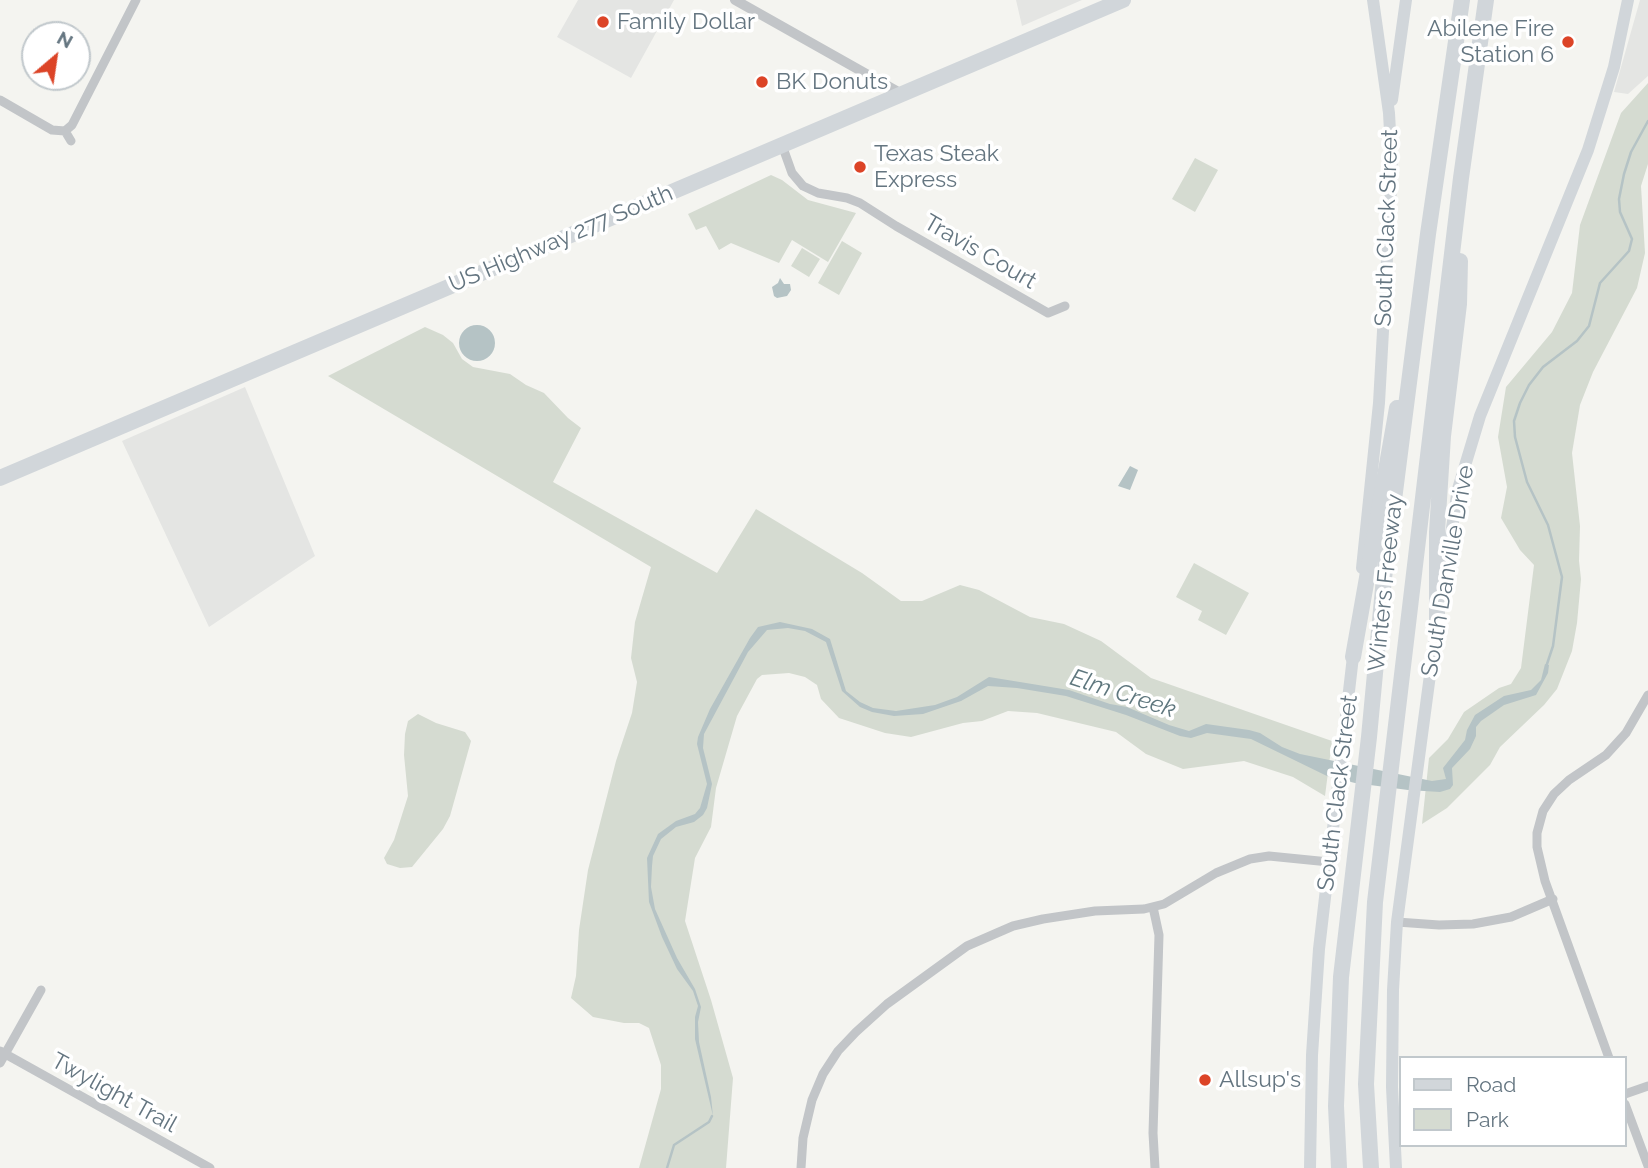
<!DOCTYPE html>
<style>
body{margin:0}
#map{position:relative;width:1648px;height:1168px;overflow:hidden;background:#f4f4f0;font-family:Raleway,sans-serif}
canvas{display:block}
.legend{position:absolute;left:1399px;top:1056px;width:228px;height:91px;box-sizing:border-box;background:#fff;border:2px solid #c1c8cc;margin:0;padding:9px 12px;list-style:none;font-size:21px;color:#647580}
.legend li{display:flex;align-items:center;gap:14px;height:35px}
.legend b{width:35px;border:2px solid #c1c8cc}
.north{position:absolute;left:21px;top:21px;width:70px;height:70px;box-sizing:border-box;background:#fff;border:2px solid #c1c8cc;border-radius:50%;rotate:29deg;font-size:19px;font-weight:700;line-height:28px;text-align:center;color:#647580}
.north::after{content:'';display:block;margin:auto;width:24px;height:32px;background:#dc4427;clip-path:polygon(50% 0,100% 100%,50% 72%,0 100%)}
</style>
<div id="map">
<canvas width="1648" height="1168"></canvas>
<ul class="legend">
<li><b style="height:9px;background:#d1d6da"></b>Road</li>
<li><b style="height:19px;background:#d5dbd1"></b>Park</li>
</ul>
<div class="north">N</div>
</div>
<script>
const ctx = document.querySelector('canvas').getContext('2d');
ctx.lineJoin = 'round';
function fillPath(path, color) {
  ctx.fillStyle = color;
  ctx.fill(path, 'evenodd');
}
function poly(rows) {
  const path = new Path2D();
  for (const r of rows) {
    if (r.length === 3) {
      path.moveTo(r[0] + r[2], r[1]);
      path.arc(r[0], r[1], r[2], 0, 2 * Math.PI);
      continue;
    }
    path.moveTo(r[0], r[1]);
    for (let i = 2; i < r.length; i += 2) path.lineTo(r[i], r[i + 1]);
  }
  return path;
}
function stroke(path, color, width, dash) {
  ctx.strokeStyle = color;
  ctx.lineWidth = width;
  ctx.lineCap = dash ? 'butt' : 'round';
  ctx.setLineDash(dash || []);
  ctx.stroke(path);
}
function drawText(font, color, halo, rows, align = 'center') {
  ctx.font = font + ' Raleway,sans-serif';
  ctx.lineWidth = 7;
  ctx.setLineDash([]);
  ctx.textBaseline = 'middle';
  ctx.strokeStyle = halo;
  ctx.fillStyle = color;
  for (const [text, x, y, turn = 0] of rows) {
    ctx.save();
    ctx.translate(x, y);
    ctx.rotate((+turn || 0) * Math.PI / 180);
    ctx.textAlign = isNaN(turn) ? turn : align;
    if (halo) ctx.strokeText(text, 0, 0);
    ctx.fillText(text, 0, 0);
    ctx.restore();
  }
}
fillPath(poly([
 [578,0,674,0,631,78,557,37],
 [1016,0,1082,0,1022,26],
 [1640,0,1648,0,1648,76,1628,94,1614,92],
 [245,387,315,556,209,627,122,441]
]), '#e4e5e3');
fillPath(poly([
 [1648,83,1648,164,1641,186,1645,253,1637,288,1593,372,1580,405,1572,453,1580,526,1579,561,1581,579,1577,623,1572,651,1557,689,1544,705,1500,747,1490,765,1447,808,1422,824,1429,758,1448,739,1464,712,1499,688,1511,684,1521,668,1534,565,1520,550,1501,518,1507,487,1498,437,1506,387,1552,332,1572,293,1580,225,1621,113],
 [1195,158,1218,170,1195,212,1172,199],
 [771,175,782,180,808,200,856,213,828,262,792,240,779,263,731,243,719,250,706,226,696,230,688,214],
 [842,241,862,253,839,295,818,283],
 [802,248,820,259,809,277,791,266],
 [425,327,443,335,453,343,462,359,473,367,510,374,526,385,544,393,568,418,581,428,553,482,717,573,756,509,862,573,901,601,922,601,960,585,979,590,1030,617,1064,624,1101,641,1151,678,1332,741,1325,796,1293,777,1244,761,1183,769,1146,754,1116,732,1037,713,1008,711,982,721,963,723,911,737,885,733,839,718,821,699,817,685,805,677,789,673,762,675,757,679,737,716,716,788,711,827,695,858,685,921,711,1000,733,1078,726,1168,639,1168,661,1089,661,1065,649,1028,639,1023,624,1023,593,1017,571,998,576,976,579,930,588,870,616,761,632,713,637,682,631,658,635,622,651,567,328,376],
 [1194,563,1249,593,1226,635,1198,620,1202,611,1176,597],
 [418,714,436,723,465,732,471,741,450,816,443,829,412,867,400,868,387,864,384,858,394,840,408,796,404,755,405,734,408,721]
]), '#d5dbd1');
fillPath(poly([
 [780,278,784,284,790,284,791,290,787,296,777,298,774,296,772,287,778,283],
 [477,343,18],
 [1130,466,1138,470,1130,490,1118,486],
 [780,622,812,629,830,639,846,691,860,702,873,708,896,711,935,705,957,697,989,677,1069,690,1110,704,1127,707,1169,725,1189,731,1206,724,1249,730,1260,733,1282,747,1300,754,1432,781,1446,779,1443,768,1465,740,1467,730,1475,715,1504,696,1531,690,1541,680,1545,664,1549,665,1548,673,1536,695,1504,705,1481,721,1476,727,1476,736,1470,749,1452,768,1453,785,1450,789,1440,792,1408,790,1355,783,1327,776,1251,739,1207,733,1191,738,1180,736,1126,715,1066,696,1017,688,988,686,961,701,923,714,894,716,872,712,860,707,842,691,826,642,805,631,788,628,767,630,748,652,704,734,703,748,712,784,707,808,703,815,694,822,676,827,661,839,653,856,652,866,651,887,655,909,677,958,695,989,701,1007,698,1022,699,1042,711,1097,713,1116,695,1039,695,1017,698,1006,693,991,677,969,662,937,649,902,647,858,658,834,676,821,695,814,700,808,707,784,697,744,698,737,710,709,750,638,758,627]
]), '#b5c3c5');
stroke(poly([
 [1547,664,1553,646,1562,577,1548,525,1527,482,1515,437,1514,421,1520,403,1529,385,1543,367,1577,341,1589,326,1600,283,1629,251,1632,239,1620,212,1619,199,1624,174,1631,152,1648,121],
 [667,1168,674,1145,709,1122,712,1116]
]), '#b5c3c5', 2.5);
stroke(poly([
 [0,100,52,130,65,131],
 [71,141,65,131,72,125,136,0],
 [782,145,792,173,803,186,818,193,847,198,860,203,896,226,1048,313,1065,306],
 [1153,907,1159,935,1153,1133,1155,1168],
 [1397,922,1439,925,1473,924,1511,917,1553,899],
 [0,1051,210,1168],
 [1609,1058,1545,881,1537,847,1537,833,1543,811,1554,794,1569,780,1606,755,1626,733,1648,695],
 [0,1063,41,990],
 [1625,1094,1648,1086],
 [1625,1104,1648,1166],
 [801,1168,803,1138,812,1100,823,1074,838,1051,856,1032,887,1004,967,946,1013,926,1043,919,1095,911,1144,909,1164,904,1216,873,1250,859,1269,856,1329,862]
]), '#c2c5c8', 9);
stroke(poly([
 [735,0,902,94]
]), '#c2c5c8', 10);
stroke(poly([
 [1392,100,1406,0],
 [1362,568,1379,403,1392,169,1389,113,1373,0],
 [1443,586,1458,489,1480,416,1588,150,1614,67,1628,0],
 [1310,1168,1312,1055,1319,949,1354,648],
 [1396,1168,1392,1087,1393,990,1397,922,1438,615]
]), '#d1d6da', 12);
stroke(poly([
 [0,478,1123,0]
]), '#d1d6da', 16);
stroke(poly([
 [1437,622,1437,532,1443,436,1459,304,1460,261],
 [1353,657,1397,408],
 [1339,1168,1336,1106,1341,977,1369,737,1384,578,1428,234,1462,0],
 [1371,1168,1366,1084,1375,902,1461,178,1486,0]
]), '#d1d6da', 16);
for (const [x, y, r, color] of [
 [603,22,7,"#dc4427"],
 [1568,42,7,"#dc4427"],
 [762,82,7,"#dc4427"],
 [860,167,7,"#dc4427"],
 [1205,1080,7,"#dc4427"]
]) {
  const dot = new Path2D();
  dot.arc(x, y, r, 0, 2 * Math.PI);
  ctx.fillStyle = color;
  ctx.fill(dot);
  stroke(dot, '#fff', 2.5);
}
drawText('23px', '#647580', '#fff', [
 ["Family Dollar",617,22],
 ["Abilene Fire",1554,29,"right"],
 ["Station 6",1554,55,"right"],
 ["BK Donuts",776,82],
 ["Texas Steak",874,154],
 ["Express",874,180],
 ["Allsup's",1219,1080]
], 'left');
drawText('23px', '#647580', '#fff', [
 ["South Clack Street",1387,228,-88],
 ["US Highway 277 South",561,239,-23],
 ["Travis Court",980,252,30],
 ["South Danville Drive",1448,571,-80],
 ["Winters Freeway",1386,583,-84],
 ["South Clack Street",1338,793,-83],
 ["Twylight Trail",114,1093,29]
]);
drawText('italic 24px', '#5f777e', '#fff', [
 ["Elm Creek",1123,694,18]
]);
</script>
